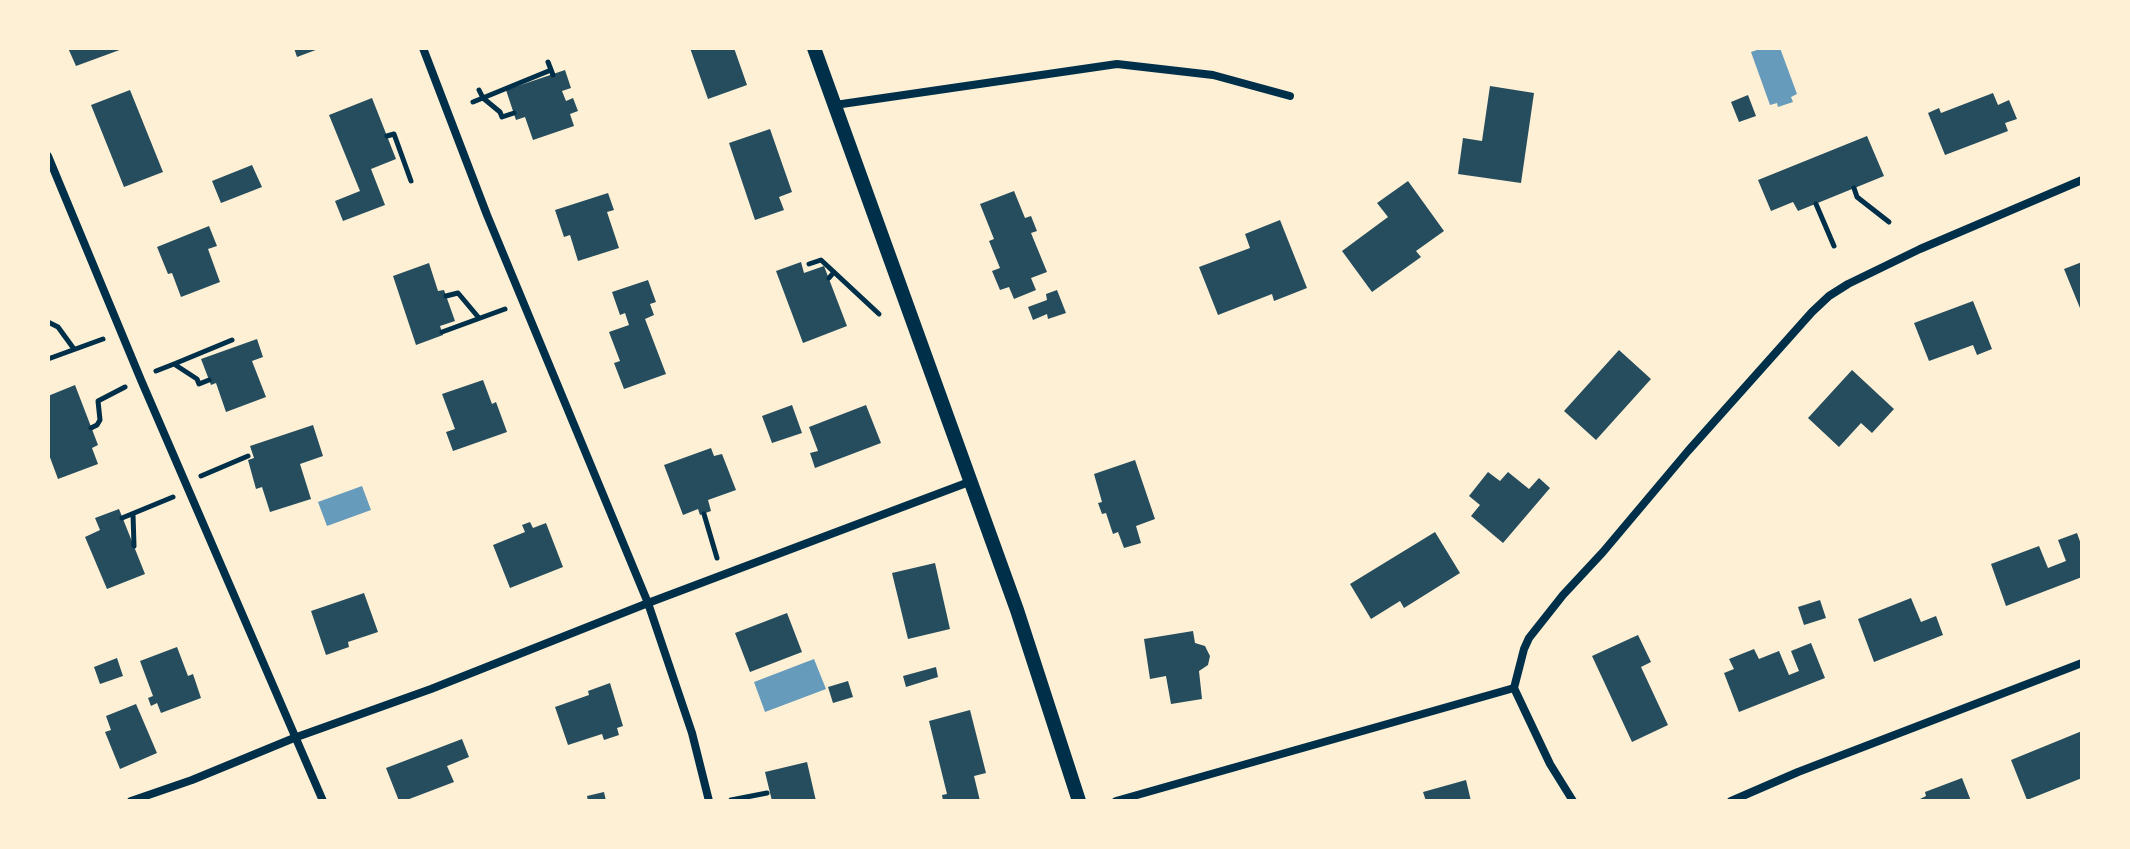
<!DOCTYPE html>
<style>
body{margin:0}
#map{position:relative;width:2130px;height:849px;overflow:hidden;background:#fdf0d5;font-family:Helvetica,sans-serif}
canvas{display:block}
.frame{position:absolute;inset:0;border:50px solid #fdf0d5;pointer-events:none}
</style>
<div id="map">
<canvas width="2130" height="849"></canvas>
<div class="frame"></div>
</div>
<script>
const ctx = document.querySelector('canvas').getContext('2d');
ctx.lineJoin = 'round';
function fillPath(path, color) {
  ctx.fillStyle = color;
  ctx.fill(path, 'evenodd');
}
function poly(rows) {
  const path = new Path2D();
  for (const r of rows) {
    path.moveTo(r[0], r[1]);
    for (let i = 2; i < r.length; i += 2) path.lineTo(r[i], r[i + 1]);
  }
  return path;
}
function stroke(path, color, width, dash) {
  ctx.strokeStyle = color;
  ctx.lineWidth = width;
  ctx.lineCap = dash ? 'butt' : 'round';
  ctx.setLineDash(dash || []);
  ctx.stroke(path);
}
fillPath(poly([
 [1763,48,1780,48,1797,94,1791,97,1793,102,1778,107,1777,103,1770,105,1751,52],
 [362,486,371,510,327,526,318,502],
 [814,659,826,689,765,712,754,682]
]), '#669bbc');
fillPath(poly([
 [68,48,125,48,76,66],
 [294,48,321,48,297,57],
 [690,48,734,48,747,85,708,99],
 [565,70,571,88,562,91,566,101,573,98,578,111,570,114,574,126,533,140,525,117,516,120,506,90],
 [1490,86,1534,93,1521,183,1458,174,1463,138,1482,141],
 [130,90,163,172,124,187,91,105],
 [1993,93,1998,105,2009,100,2017,119,2005,123,2008,131,1945,155,1928,113,1939,108,1941,113],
 [1748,95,1756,116,1739,122,1731,102],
 [372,98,396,159,371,169,385,205,343,221,335,201,360,191,329,115],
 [770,129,792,192,779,197,784,210,755,220,729,143],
 [1867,136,1884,176,1798,211,1793,202,1771,211,1758,180],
 [252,165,262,187,221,203,212,181],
 [1408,181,1444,231,1416,251,1421,257,1372,292,1342,251,1388,217,1377,203],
 [1014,191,1025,218,1031,216,1037,231,1031,233,1047,272,1031,278,1036,290,1014,299,1009,287,1000,290,992,271,1000,268,989,241,994,239,980,204],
 [608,193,614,210,607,212,619,248,578,261,570,235,564,237,555,210],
 [1280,220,1307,288,1274,301,1272,294,1218,315,1199,267,1250,248,1245,234],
 [209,226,217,246,208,249,220,282,181,297,172,273,168,274,157,247],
 [801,262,804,273,824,266,847,326,803,343,776,271],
 [2082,262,2082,313,2064,269],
 [429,263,438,291,444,290,455,321,440,326,443,335,416,345,393,276],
 [648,280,656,302,650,304,654,315,645,319,666,374,624,389,614,363,620,361,609,332,629,325,625,313,620,315,612,292],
 [1057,290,1066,313,1048,319,1047,314,1033,320,1028,307,1047,300,1046,294],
 [1973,301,1992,349,1977,355,1973,345,1929,361,1914,323],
 [257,339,263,357,252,361,266,397,226,412,216,383,211,385,201,359],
 [1619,350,1651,379,1596,440,1564,411],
 [1852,370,1894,409,1872,433,1861,423,1839,447,1808,418],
 [483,380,492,404,496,402,507,432,453,451,446,432,455,429,442,394],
 [75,385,98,445,92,448,98,464,58,479,48,452,48,423,50,422,48,417,48,396],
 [792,405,802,433,772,443,762,416],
 [866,405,881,443,815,468,810,453,818,451,809,427],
 [313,425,323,456,300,464,311,499,270,512,262,487,256,489,248,460,254,458,250,446],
 [711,448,714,456,722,454,736,490,708,500,711,511,700,515,698,509,683,515,664,465],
 [1135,460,1155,519,1136,526,1141,543,1124,548,1118,532,1113,534,1106,513,1102,514,1098,503,1102,502,1094,474],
 [1488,472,1500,481,1508,472,1529,489,1539,478,1550,488,1503,543,1471,516,1480,505,1469,496],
 [119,509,145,574,107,589,85,537,100,530,95,518],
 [530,522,533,528,546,523,563,567,510,588,493,545,525,532,522,525],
 [1435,532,1460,573,1404,608,1400,601,1371,619,1350,584],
 [2077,533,2082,547,2082,577,2006,606,1991,564,2039,546,2048,568,2066,561,2058,540],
 [935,563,950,629,908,639,892,573],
 [364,593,378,632,348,642,349,647,326,655,311,611],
 [1911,598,1921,622,1936,616,1943,635,1874,662,1858,619],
 [1820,600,1826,618,1804,625,1798,607],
 [787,613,802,652,750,672,735,633],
 [1193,631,1195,643,1205,646,1210,656,1208,665,1199,671,1202,699,1171,704,1166,676,1150,679,1144,639],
 [1638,635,1651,662,1641,667,1668,725,1632,742,1592,656],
 [1811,643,1825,678,1739,712,1724,673,1734,669,1729,659,1754,649,1759,659,1779,651,1789,675,1799,671,1791,651],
 [177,647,188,676,193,674,201,698,161,713,157,703,151,706,148,698,153,696,140,661],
 [117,658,123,676,100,684,94,667],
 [936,667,938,677,906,687,903,676],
 [848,681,853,697,833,703,828,687],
 [610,683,623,726,617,728,619,735,604,740,602,734,568,745,555,707,589,695,588,691],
 [136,704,157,753,120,769,105,732,111,730,106,716],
 [970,710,986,773,974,776,980,801,943,801,942,795,947,794,929,721],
 [2082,731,2082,778,2027,800,2011,760],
 [462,739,469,757,447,766,454,782,404,801,399,801,386,768],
 [807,762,816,801,772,801,765,772],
 [1962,778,1971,801,1916,801,1926,796,1925,792],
 [1466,780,1471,801,1426,801,1423,792],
 [604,792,606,801,588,801,587,796]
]), '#264d5e');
stroke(poly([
 [548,62,553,75],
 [479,90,483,98,500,112,502,117,514,113],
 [473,102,551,70],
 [387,136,394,134,411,181],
 [1854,188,1857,197,1889,222],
 [1816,204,1834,246],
 [809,264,821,260,879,314],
 [829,278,834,272],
 [446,296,458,293,479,318],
 [48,322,58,327,74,349],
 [442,332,505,309],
 [48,359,103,339],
 [174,364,232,340],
 [156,371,174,364,197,379,199,384,209,380],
 [91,428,97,425,100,420,98,401,125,387],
 [201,476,248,456],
 [133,514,134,546],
 [704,514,717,558],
 [122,518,173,497],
 [731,800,767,793]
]), '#003049', 5);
stroke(poly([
 [423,48,487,215,648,603,692,733,709,801],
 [835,105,1117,64,1213,75,1290,96],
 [48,156,141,380,323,801],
 [1514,688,1550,764,1573,801],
 [131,801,192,780,294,738,431,689,648,603,969,482],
 [1116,801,1514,688,1524,649,1529,638,1563,595,1603,552,1688,451,1812,312,1829,296,1848,284,1920,249,2082,180],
 [1731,801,1798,772,2082,663]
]), '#003049', 8);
stroke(poly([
 [814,48,1017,610,1079,801]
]), '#003049', 14);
</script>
